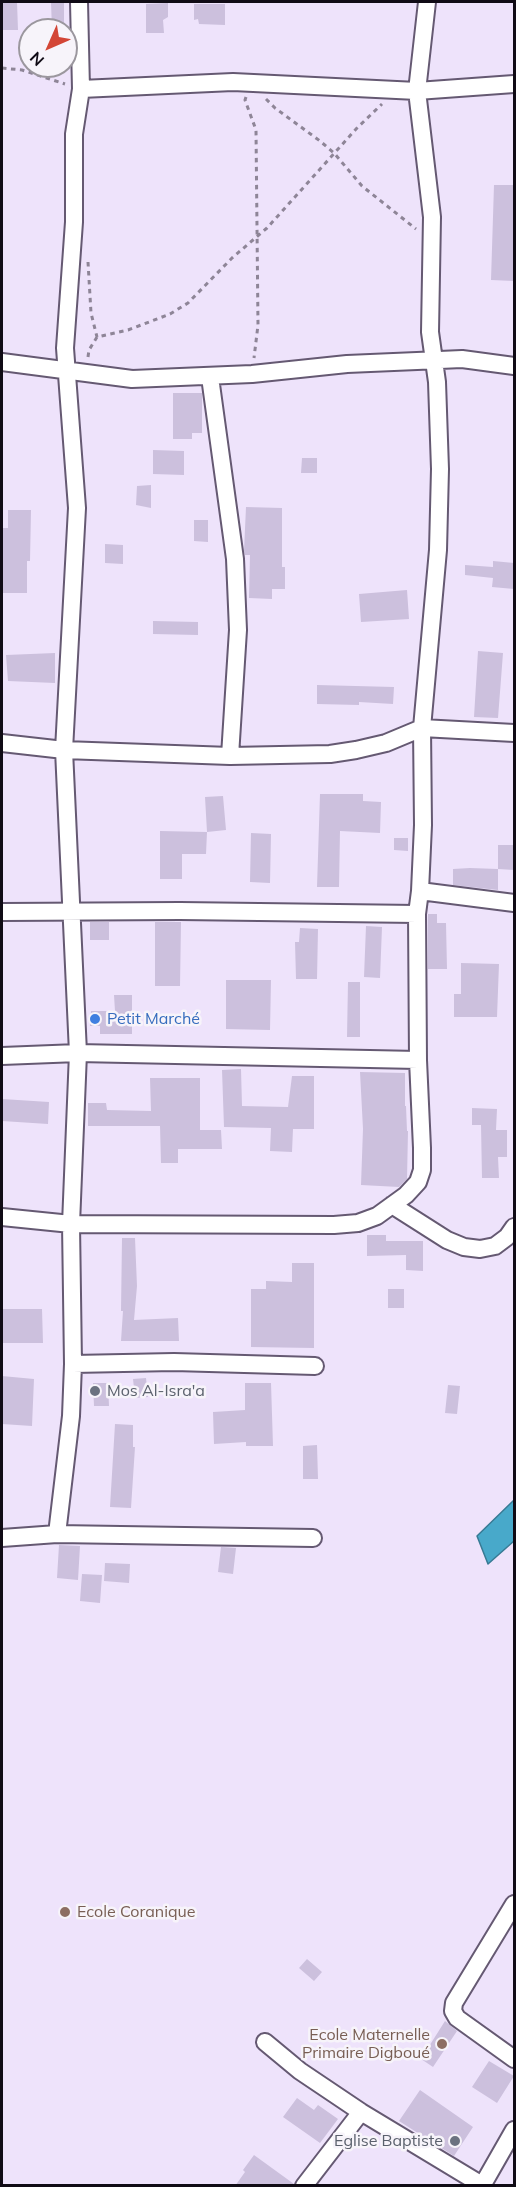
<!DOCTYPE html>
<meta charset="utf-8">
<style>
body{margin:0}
#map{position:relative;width:516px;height:2187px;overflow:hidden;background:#eee3fb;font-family:Mulish,sans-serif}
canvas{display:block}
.frame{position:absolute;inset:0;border:3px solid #100b15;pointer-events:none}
.north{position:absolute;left:18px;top:18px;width:60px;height:60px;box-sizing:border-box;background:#f7f4fa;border:2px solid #9b979e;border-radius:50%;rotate:225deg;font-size:16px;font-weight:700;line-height:24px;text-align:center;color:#100b15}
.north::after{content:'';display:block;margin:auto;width:21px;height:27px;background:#d34636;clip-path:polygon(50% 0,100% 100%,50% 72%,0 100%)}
</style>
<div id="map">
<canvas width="516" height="2187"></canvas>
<div class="frame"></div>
<div class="north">N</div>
</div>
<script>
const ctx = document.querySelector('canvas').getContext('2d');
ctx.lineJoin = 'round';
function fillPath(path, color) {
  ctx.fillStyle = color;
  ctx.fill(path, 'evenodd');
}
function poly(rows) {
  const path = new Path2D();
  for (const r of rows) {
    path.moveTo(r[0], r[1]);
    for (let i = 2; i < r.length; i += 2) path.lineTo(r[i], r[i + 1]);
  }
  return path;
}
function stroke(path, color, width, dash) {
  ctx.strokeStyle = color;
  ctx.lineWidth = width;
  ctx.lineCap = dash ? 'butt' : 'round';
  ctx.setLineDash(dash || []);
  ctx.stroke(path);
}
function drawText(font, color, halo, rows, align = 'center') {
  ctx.font = font + ' Mulish,sans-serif';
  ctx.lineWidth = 5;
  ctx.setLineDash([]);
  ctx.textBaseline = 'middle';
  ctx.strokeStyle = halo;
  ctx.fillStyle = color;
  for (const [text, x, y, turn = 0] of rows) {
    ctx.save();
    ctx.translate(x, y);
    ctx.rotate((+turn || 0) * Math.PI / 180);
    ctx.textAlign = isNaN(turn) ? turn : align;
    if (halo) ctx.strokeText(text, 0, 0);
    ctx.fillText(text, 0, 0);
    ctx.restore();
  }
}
const water = poly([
 [514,1500,514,1541,488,1564,477,1536,514,1500]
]);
fillPath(water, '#48a9ca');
stroke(water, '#377a94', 1.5);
fillPath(poly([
 [2,2,17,2,18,30,2,30],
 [51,2,64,2,64,30,52,30],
 [168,3,168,17,163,20,164,33,146,33,146,4],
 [194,4,225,4,225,25,199,24,198,19,194,20],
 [494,185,514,185,514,281,491,280],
 [173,393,202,393,202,433,192,433,192,439,173,439],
 [153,450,184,451,184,475,153,474],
 [302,458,317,458,317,473,301,473],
 [151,485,151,508,136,505,137,486],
 [246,507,282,508,282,567,285,567,285,589,272,589,272,599,249,598,250,555,245,555,244,551],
 [8,510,31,510,30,561,27,561,27,593,2,593,2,528,8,528],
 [194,520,208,520,208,542,194,541],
 [105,544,123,545,123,564,105,563],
 [493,561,514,563,514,589,492,587,493,578,465,575,465,565,493,567],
 [407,590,409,619,361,622,359,594],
 [153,621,198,622,198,635,153,634],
 [478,651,503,653,498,718,474,717],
 [55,653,55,683,8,681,6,655],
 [317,685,394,687,393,704,359,702,359,705,317,704],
 [320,794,363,794,363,801,381,802,380,833,340,831,339,887,317,887],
 [223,796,226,830,207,832,205,797],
 [160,831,207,832,206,854,182,854,182,879,160,879],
 [251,833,271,834,270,883,250,882],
 [394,838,408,838,408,851,394,850],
 [498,845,514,845,514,870,498,869],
 [470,868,498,869,498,890,453,885,453,869],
 [428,914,437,914,437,923,446,923,447,969,428,969],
 [90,922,109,922,109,940,90,940],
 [155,922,181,922,180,986,155,986],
 [366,926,382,927,380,978,364,977],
 [300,928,318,929,317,979,296,979,295,942,299,942],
 [461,963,499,964,497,1017,454,1017,454,994,461,994],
 [226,980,271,980,270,1030,226,1029],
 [348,982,360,982,360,1037,347,1037],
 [114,995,132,995,132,1034,100,1034,100,1026,90,1026,91,1011,115,1011],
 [241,1069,242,1106,288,1107,292,1076,314,1076,314,1129,293,1129,292,1152,270,1151,271,1128,224,1127,222,1070],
 [360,1072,405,1073,405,1106,406,1106,407,1131,408,1131,407,1179,399,1187,361,1185,363,1129],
 [150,1078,200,1078,200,1130,221,1130,222,1149,178,1149,178,1163,161,1163,160,1126,88,1126,88,1103,106,1103,107,1110,151,1111],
 [2,1099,49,1102,48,1124,2,1121],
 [472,1108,497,1109,496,1130,507,1130,507,1157,498,1157,499,1178,482,1178,481,1125,472,1125],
 [367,1235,386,1235,386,1241,423,1241,423,1271,406,1270,406,1255,367,1256],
 [122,1238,135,1238,137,1286,134,1320,178,1318,179,1341,121,1341,123,1311,121,1311],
 [292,1263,314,1263,314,1348,251,1347,251,1289,266,1289,266,1281,292,1282],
 [388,1289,404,1289,404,1308,388,1308],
 [2,1309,42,1309,43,1343,2,1343],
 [2,1376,34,1379,32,1426,2,1424],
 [146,1378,148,1397,135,1398,133,1379],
 [93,1383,108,1383,109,1406,94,1406],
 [245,1383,271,1383,273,1446,246,1446,246,1442,214,1444,213,1412,245,1410],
 [448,1385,460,1386,457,1414,445,1413],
 [115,1424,133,1425,133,1447,135,1447,131,1508,110,1507],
 [317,1445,318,1479,303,1479,303,1446],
 [59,1545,80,1546,78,1580,57,1578],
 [221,1547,236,1548,233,1574,218,1572],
 [105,1563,130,1564,129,1583,104,1581],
 [82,1574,102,1575,100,1603,80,1601],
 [307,1959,322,1972,314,1981,299,1968],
 [445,2021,457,2031,433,2067,421,2059],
 [489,2061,514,2076,497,2103,472,2087],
 [420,2090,473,2127,454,2156,399,2121],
 [297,2098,314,2110,318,2105,338,2119,320,2143,283,2117],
 [254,2155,294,2184,294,2186,235,2186,245,2172,243,2170]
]), '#ccc0dd');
const minor = poly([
 [81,89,233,82,417,91,427,2],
 [2,362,132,379,252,374,347,364,417,361,462,359,514,366],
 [210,377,235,559,238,630,230,756],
 [2,743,64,750,230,756,330,754,356,750,386,743,422,728,514,733],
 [420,891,514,903],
 [2,912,180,911,417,914],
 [2,1056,78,1053,418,1060],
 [392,1205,447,1240,464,1247,480,1249,495,1246,507,1237,514,1227],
 [2,1217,71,1224,78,1053,64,750,77,508,65,348,74,222,74,134,81,89,79,2],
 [73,1364,71,1224,334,1225,358,1223,377,1216,406,1195,418,1182,422,1170,422,1148,418,1060,417,914,420,891,423,825,422,728,438,550,440,469,437,382,430,332,432,217,417,91,514,84],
 [57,1534,71,1416,73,1364,174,1362,315,1366],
 [2,1538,57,1534,313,1538],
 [514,1904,454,2003,453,2011,457,2018,514,2059],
 [265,2042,300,2071,361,2112,482,2185],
 [304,2186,361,2112],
 [482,2186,514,2130]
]);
stroke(minor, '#655972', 20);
stroke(poly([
 [2,68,22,70,65,84],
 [246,97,245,100,256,130,258,325,254,358],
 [266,99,275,108,320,141,334,153,362,186,416,229],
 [88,262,91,313,97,337],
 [88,357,89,350,97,337,128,330,170,314,188,303,232,258,267,228,357,128,382,104]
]), '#8e8597', 3, [4.5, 4.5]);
stroke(minor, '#fff', 16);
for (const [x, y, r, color] of [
 [95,1019,6,"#3f7fe0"],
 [95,1391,6,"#6b7280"],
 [65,1912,6,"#8d6e63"],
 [442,2044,6,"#8d6e63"],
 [455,2141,6,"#6b7280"]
]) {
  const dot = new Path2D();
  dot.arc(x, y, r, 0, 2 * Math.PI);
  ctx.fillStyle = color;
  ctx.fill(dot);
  stroke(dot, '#f7f4fa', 2);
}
drawText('16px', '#366cbe', '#f7f4fa', [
 ["Petit Marché",107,1019]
], 'left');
drawText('16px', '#5b616d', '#f7f4fa', [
 ["Mos Al-Isra'a",107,1391],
 ["Eglise Baptiste",443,2141,"right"]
], 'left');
drawText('16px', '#785e54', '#f7f4fa', [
 ["Ecole Coranique",77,1912],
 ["Ecole Maternelle",430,2035,"right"],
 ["Primaire Digboué",430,2053,"right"]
], 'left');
</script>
